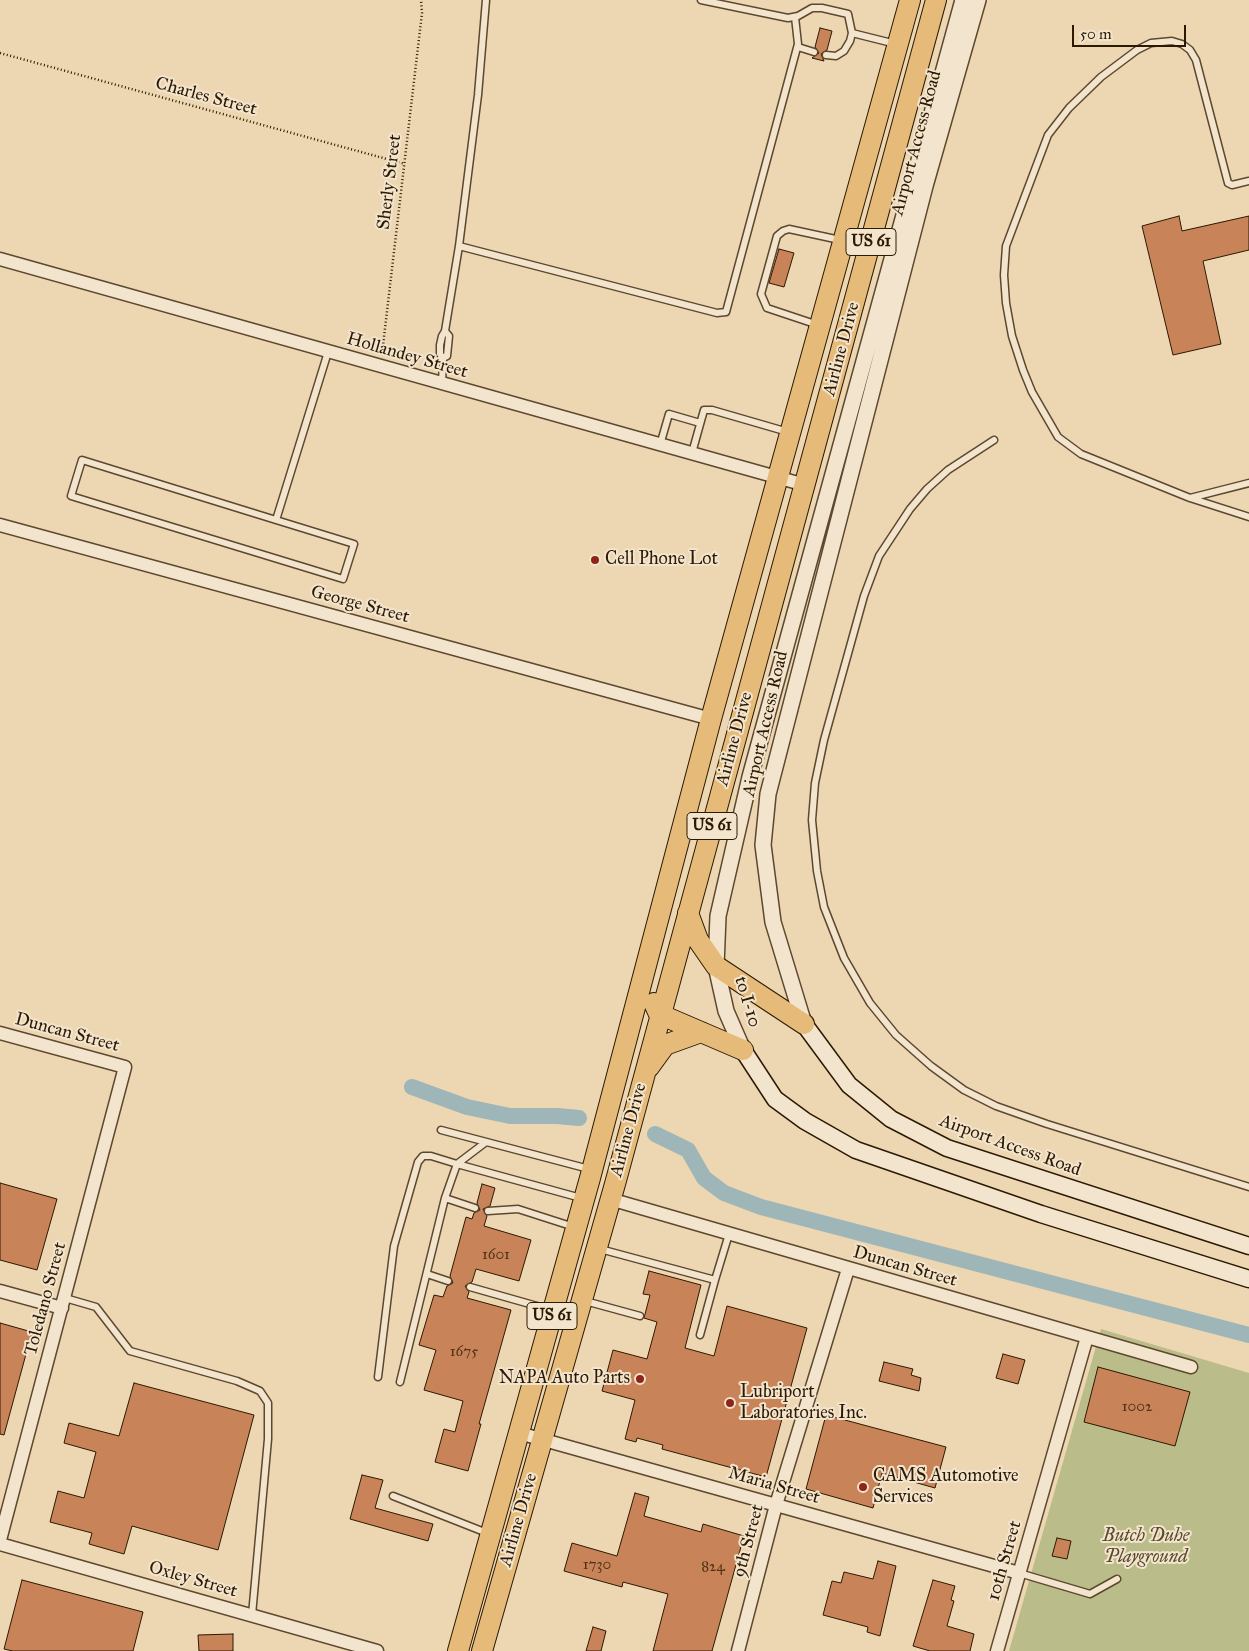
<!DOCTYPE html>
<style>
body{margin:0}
#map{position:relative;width:1249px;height:1651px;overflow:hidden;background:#edd6b2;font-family:"IM FELL Great Primer",serif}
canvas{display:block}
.scale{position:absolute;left:1072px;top:25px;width:114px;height:22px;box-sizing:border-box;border:2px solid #2b1902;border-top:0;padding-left:6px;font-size:15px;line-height:18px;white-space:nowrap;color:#2b1902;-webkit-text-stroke:4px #f3e4cd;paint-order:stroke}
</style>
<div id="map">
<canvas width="1249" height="1651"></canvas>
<div class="scale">50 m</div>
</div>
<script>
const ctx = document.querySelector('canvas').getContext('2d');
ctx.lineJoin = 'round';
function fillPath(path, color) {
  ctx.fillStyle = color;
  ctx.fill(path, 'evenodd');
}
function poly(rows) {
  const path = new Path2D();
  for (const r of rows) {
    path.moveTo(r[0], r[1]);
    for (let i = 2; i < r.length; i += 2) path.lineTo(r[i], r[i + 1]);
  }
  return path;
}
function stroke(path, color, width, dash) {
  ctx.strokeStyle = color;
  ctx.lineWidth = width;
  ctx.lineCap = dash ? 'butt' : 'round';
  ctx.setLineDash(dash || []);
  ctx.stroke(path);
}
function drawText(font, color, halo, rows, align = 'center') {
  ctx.font = font + ' "IM FELL Great Primer",serif';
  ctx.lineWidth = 4;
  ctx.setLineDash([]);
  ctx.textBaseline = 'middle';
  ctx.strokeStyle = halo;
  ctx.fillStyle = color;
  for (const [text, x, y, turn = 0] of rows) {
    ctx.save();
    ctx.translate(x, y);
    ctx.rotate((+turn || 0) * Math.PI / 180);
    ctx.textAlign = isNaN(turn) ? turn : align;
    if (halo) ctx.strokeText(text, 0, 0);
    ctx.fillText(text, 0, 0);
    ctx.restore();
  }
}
fillPath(poly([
 [1101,1329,1249,1373,1249,1651,1009,1651]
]), '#babd8a');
stroke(poly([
 [412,1087,467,1107,510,1116,557,1116,579,1118],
 [655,1134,688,1150,704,1178,724,1193,761,1207,1249,1335]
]), '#9eb6b7', 16);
const building = poly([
 [820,28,832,31,827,50,821,54,824,61,812,58,819,53,815,47,820,28],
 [1179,216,1182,231,1249,216,1249,250,1203,261,1221,344,1173,355,1142,226,1179,216],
 [779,249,794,253,784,287,769,283,779,249],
 [0,1183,57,1199,37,1270,0,1260,0,1183],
 [482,1184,495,1188,490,1206,483,1209,487,1216,484,1226,531,1240,519,1281,476,1269,472,1282,465,1286,469,1292,467,1298,511,1310,479,1424,481,1424,468,1471,435,1462,444,1429,455,1432,463,1401,424,1390,436,1350,419,1345,434,1295,443,1297,447,1286,453,1283,450,1276,466,1217,472,1219,474,1213,480,1210,477,1203,482,1184],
 [649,1271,701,1285,685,1348,714,1356,727,1306,807,1328,766,1477,662,1449,663,1445,637,1438,636,1442,625,1439,635,1400,602,1391,613,1350,647,1359,657,1322,644,1318,650,1295,643,1294,649,1271],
 [0,1323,32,1332,4,1435,0,1434,0,1323],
 [1003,1354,1025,1360,1018,1384,996,1378,1003,1354],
 [884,1362,913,1369,911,1375,921,1378,919,1391,879,1381,884,1362],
 [1098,1367,1190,1392,1175,1446,1084,1422,1098,1367],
 [134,1383,254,1415,218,1550,132,1526,124,1554,89,1544,92,1533,50,1522,58,1491,84,1498,96,1452,64,1443,69,1423,119,1436,134,1383],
 [826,1415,946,1447,935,1488,882,1473,873,1508,806,1489,826,1415],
 [362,1475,383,1480,375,1508,433,1524,428,1541,350,1519,362,1475],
 [635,1493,649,1497,644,1516,701,1532,703,1524,744,1536,712,1651,653,1651,668,1594,623,1582,622,1587,564,1571,572,1543,617,1556,635,1493],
 [1057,1538,1071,1541,1067,1559,1052,1556,1057,1538],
 [878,1561,896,1566,880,1636,867,1632,868,1627,823,1615,832,1581,841,1583,844,1572,873,1579,878,1561],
 [22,1580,143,1612,133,1651,13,1651,4,1649,22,1580],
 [933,1580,955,1586,951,1600,954,1601,947,1626,974,1634,970,1651,930,1651,913,1646,933,1580],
 [593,1627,606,1631,601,1651,586,1651,593,1627],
 [233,1634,233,1651,199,1651,198,1635,233,1634]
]);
fillPath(building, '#c98358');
stroke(building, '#2b1902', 1);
const service = poly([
 [701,0,788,18,798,16,812,8,822,8,848,14,852,33,850,41,844,51,836,56,826,55],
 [852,33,896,44],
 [798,47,814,52],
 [1249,181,1232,185,1228,183,1196,60,1190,50,1182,44,1172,41,1151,43,1137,50,1101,77,1069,108,1048,135,1006,246,1004,275,1006,303,1012,336,1023,370,1032,392,1058,437,1081,454,1190,498,1249,517],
 [459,246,717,313,726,312,798,44,795,17],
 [818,325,767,308,761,294,777,236,783,231,789,229,840,240],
 [445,331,459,246,478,95,486,0],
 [442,384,443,358,447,356,449,336,445,331,442,336,440,345,440,354,443,358],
 [994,440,948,470,927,489,910,509,879,556,864,596,824,740,815,783,812,820,817,871,824,907,844,958,870,1003,896,1035,931,1066,964,1090,996,1106,1047,1124,1249,1187],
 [660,445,669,414,700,423],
 [692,453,704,410,712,410,788,432],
 [1190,498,1249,483],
 [276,520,354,544,343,579,71,496,82,460,276,520,328,352],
 [441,1130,589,1169],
 [445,1198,475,1208],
 [488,1211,518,1209,574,1227],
 [600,1249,715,1280,729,1234],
 [427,1274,448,1281],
 [470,1287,551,1310],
 [65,1298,96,1307,130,1351,237,1381,260,1391,268,1403,268,1439,252,1615],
 [585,1301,640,1316],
 [700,1335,715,1280],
 [378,1377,394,1246,418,1162,423,1156,431,1156,457,1164,486,1142],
 [400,1382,445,1198,457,1164,581,1198],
 [393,1496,487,1533],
 [1019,1573,1090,1594,1117,1579]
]);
const minor = poly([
 [0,259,805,485],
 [0,525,711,719],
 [0,1033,125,1067,0,1540],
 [610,1199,1191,1367],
 [0,1291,62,1308],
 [519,1433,1019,1573],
 [0,1544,377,1651],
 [738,1651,776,1505,848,1269],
 [997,1651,1087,1337]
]);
const tertiary = poly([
 [804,1024,773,922,763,845,768,794,925,186,978,0],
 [743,1050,726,1011,716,966,718,916,750,777,963,0]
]);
const secondary = poly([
 [804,1024,849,1085,891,1119,947,1148,1249,1246],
 [743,1050,775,1099,805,1121,856,1150,1041,1214,1249,1279]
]);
const trunk = poly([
 [688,913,698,940,716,966,804,1024],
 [654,1003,659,1014,743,1050],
 [649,1067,665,1045,701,1032],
 [458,1651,590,1178,711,719,910,0],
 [482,1651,615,1184,936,0]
]);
stroke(service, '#5c482e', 9);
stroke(minor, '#5c482e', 15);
stroke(tertiary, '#5c482e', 18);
stroke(secondary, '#2b1902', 19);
stroke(trunk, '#2b1902', 22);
stroke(poly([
 [0,53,405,164],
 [382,354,422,13,421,0]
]), '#2b1902', 2.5, [1, 2.5]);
stroke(service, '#f3e4cd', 6);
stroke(minor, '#f3e4cd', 12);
stroke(tertiary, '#f3e4cd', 15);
stroke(secondary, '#f3e4cd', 16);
stroke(trunk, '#e6bb79', 20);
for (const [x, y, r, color] of [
 [595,560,5,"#8f2418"],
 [640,1379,5,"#8f2418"],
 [730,1403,5,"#8f2418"],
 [863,1487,5,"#8f2418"]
]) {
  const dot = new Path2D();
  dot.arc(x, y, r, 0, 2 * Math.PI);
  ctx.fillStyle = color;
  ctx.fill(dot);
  stroke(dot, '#f3e4cd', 2);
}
drawText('15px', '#523418', null, [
 ["1601",496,1255],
 ["1675",464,1352],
 ["1002",1137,1407],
 ["1730",597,1565],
 ["824",713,1567]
]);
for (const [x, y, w] of [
 [871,242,50],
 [712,826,50],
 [552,1316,50]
]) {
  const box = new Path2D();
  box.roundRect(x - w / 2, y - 13.5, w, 27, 4);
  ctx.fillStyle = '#f3e4cd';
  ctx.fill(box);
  stroke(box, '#2b1902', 1);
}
drawText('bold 16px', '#2b1902', null, [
 ["US 61",871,242],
 ["US 61",712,826],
 ["US 61",552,1316]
]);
drawText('18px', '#2b1902', '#f3e4cd', [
 ["Charles Street",206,97,15],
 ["Airport Access Road",917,143,-75],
 ["Sherly Street",390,182,-83],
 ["Airline Drive",842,349,-75],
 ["Hollandey Street",407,356,16],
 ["George Street",360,605,15],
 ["Airport Access Road",766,724,-77],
 ["Airline Drive",735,739,-75],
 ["to I-10",747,1002,73],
 ["Duncan Street",67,1033,15],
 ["Airline Drive",629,1130,-75],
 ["Airport Access Road",1010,1146,20],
 ["Duncan Street",905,1267,16],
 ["Toledano Street",46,1299,-75],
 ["Maria Street",774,1486,16],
 ["Airline Drive",519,1520,-74],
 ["9th Street",749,1541,-75],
 ["10th Street",1005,1561,-74],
 ["Oxley Street",193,1580,16]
]);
drawText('18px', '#2b1902', '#f3e4cd', [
 ["Cell Phone Lot",605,560],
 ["NAPA Auto Parts",630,1379,"right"],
 ["Lubriport",740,1393],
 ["Laboratories Inc.",740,1414],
 ["CAMS Automotive",873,1477],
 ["Services",873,1498]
], 'left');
drawText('italic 18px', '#564a2b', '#f3e4cd', [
 ["Butch Duhe",1146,1537],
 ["Playground",1146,1558]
]);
</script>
